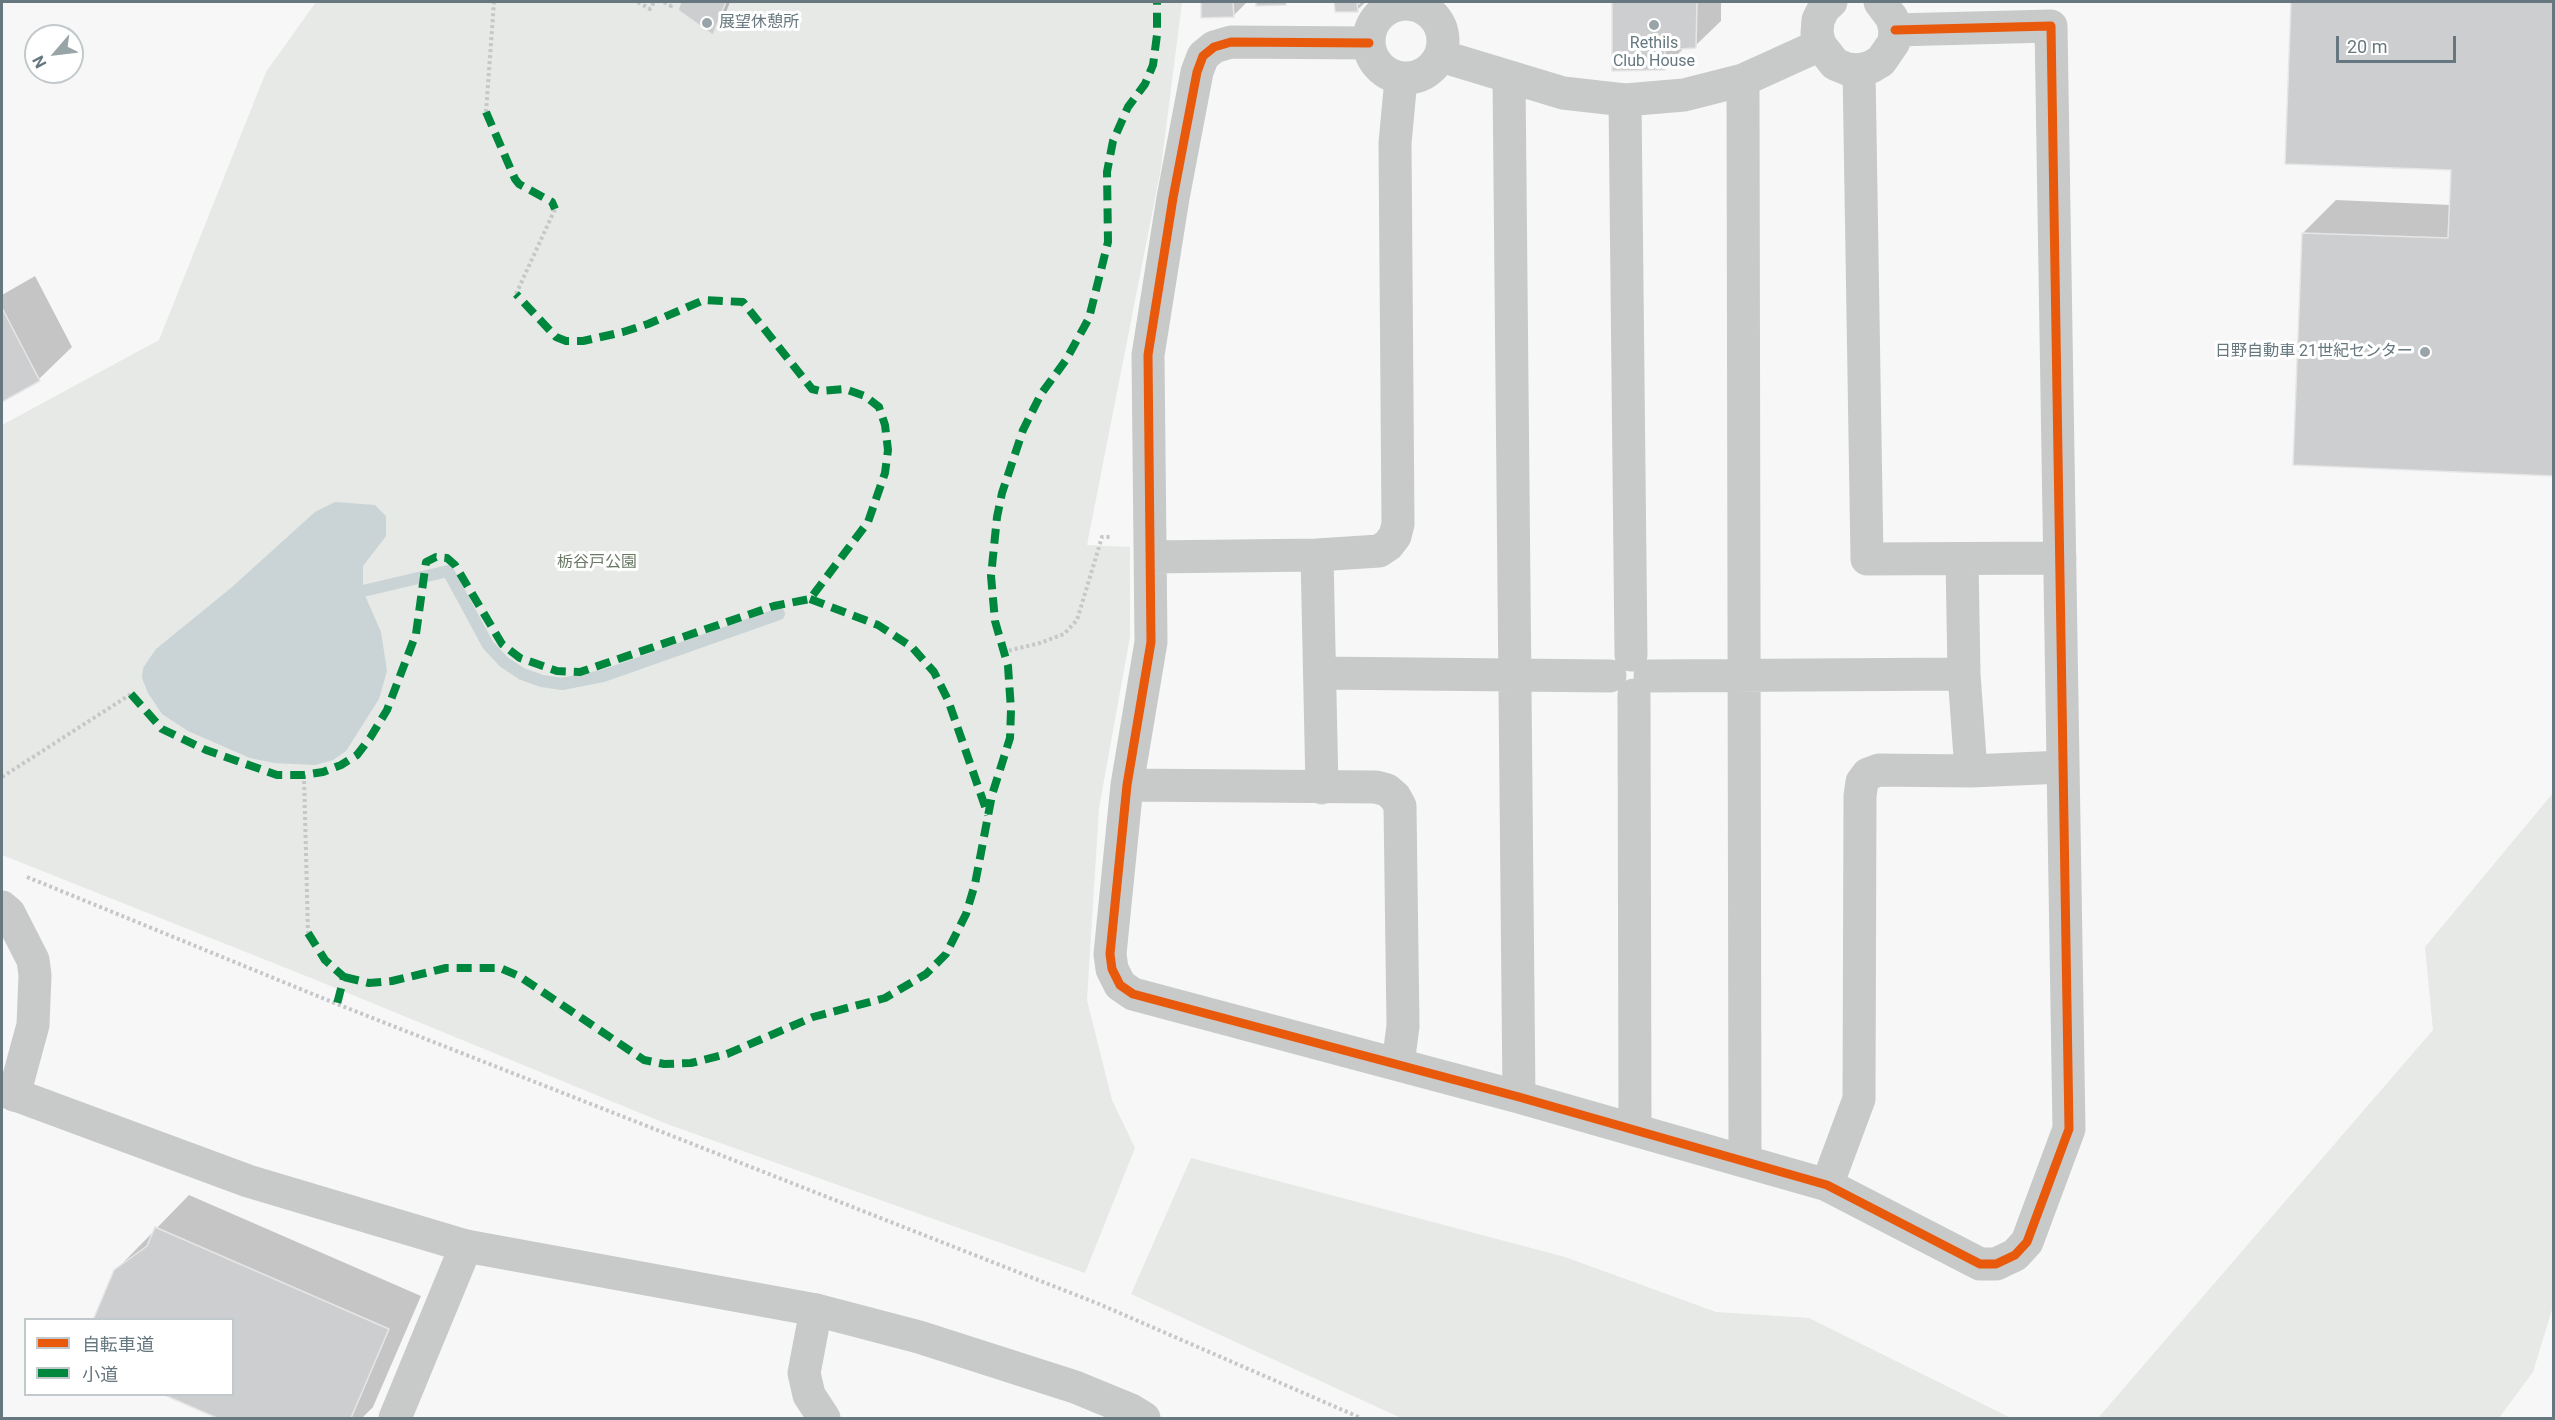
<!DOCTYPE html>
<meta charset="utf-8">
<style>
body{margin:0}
#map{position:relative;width:2555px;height:1420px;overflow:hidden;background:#f7f7f7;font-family:Roboto,"Noto Sans JP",sans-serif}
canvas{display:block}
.frame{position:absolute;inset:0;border:3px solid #66777f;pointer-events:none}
.legend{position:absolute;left:24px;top:1318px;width:210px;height:78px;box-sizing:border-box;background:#fff;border:2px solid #c2c9cc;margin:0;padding:8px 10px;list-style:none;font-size:18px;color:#66777f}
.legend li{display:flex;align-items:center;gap:12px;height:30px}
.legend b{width:30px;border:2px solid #c2c9cc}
.north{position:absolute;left:24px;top:24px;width:60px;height:60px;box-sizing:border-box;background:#fff;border:2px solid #c2c9cc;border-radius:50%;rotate:242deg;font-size:16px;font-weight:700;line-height:24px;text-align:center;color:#66777f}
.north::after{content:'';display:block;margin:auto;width:21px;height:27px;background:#99a4a9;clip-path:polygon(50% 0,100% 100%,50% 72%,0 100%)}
.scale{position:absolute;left:2336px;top:36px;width:120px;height:27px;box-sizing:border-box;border:3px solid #66777f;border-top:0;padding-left:8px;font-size:18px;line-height:21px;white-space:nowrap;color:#66777f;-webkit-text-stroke:4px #fff;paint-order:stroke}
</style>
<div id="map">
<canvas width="2555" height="1420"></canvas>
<div class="frame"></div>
<ul class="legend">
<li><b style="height:8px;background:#e8590c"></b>自転車道</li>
<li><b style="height:8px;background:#00873e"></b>小道</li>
</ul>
<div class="north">N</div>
<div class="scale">20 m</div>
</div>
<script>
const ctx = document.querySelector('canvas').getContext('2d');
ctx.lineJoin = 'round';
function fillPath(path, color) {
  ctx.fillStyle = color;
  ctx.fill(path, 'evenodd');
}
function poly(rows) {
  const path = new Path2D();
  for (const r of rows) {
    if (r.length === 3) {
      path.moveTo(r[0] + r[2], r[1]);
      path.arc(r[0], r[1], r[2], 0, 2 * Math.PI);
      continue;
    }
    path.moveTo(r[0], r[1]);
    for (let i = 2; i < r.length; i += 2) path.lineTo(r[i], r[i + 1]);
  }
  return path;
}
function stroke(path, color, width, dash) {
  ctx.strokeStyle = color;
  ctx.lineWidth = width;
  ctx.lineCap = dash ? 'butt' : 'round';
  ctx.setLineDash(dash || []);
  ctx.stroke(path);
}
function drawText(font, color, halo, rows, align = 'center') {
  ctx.font = font + ' Roboto,"Noto Sans JP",sans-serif';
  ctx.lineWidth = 6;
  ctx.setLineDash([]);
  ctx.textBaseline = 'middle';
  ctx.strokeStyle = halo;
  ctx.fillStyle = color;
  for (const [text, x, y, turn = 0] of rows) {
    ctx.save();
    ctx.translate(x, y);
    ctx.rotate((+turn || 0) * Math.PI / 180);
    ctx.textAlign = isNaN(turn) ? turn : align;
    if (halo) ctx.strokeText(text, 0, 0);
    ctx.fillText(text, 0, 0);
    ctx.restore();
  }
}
fillPath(poly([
 [316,2,1182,2,1161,168,1087,545,1130,547,1130,637,1099,808,1087,1000,1112,1100,1135,1148,1085,1273,667,1124,316,980,2,855,2,425,159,340,266,72],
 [2553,793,2554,1303,2533,1372,2499,1418,2098,1418,2433,1030,2425,947],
 [1191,1158,1565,1257,1716,1312,1809,1318,2011,1418,1401,1418,1131,1294]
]), '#e6e9e5');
fillPath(poly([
 [335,502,375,505,386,516,386,536,363,566,363,591,381,632,387,671,379,699,346,751,333,760,315,765,274,763,250,758,188,731,162,714,148,693,142,678,143,668,156,649,231,588,315,512]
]), '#cad3d5');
fillPath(poly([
 [683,2,730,2,721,25,712,33,680,10],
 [1202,2,1247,2,1233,16,1202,17],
 [1336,2,1366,2,1357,10,1336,11],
 [1613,2,1721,2,1721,21,1695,46,1685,47,1664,68,1614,70],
 [2292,2,2554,2,2554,474,2303,233,2336,200,2451,205,2452,169,2286,162],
 [35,276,72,347,39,379,2,401,2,295],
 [189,1195,421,1296,373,1407,362,1418,221,1418,166,1394,232,1394,232,1320,115,1271]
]), '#0003');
stroke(poly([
 [363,591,448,571,488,645,504,662,522,674,542,681,562,684,603,676,779,614]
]), '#cad3d5', 12);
const building = poly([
 [681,2,726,2,713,35,678,10,681,2],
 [1201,2,1233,2,1234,17,1201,18,1201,2],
 [1256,2,1286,2,1286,5,1256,6,1256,2],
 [1334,2,1359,2,1359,4,1357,4,1358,12,1335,12,1334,2],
 [1612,2,1697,2,1696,48,1665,50,1665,70,1612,71,1612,2],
 [2291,2,2554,2,2554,476,2293,465,2302,233,2448,238,2451,170,2285,164,2291,2],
 [2,308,40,381,2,402,2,308],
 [155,1227,389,1329,351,1418,217,1418,162,1394,232,1394,232,1320,93,1320,114,1270,147,1246,155,1227]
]);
fillPath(building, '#cdcecf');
stroke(building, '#e6e6e6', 1.5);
stroke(poly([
 [638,2,650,9,654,2],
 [664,2,671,6,672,2],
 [486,112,494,2],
 [516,294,555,209],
 [1003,652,1040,643,1064,634,1077,620,1102,537,1112,537],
 [304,775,308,933],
 [2,777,131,694],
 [27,877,337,1004,1099,1304,1361,1418]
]), '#c6c7c8', 4, [3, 3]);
stroke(poly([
 [1831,2,1824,8,1818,20,1817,33,1820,45,1835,64,1847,69,1859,70,1871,67,1881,61,1894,42,1895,30,1892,18,1880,2],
 [1406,41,37],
 [1369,43,1231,42,1214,47,1203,56,1197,72,1173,198,1148,355,1151,642,1127,785,1110,954,1112,969,1120,985,1133,994,1519,1097,1827,1185,1980,1264,1996,1264,2015,1255,2027,1242,2069,1129,2051,26,1895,30],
 [1441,56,1563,93,1625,100,1684,95,1743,80,1820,45],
 [1859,70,1867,559,2060,558],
 [1509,78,1519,1097],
 [1743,80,1745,1161],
 [1625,100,1631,655],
 [1317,555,1322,788],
 [1150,557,1317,555,1379,551,1388,545,1395,536,1398,524,1395,143,1401,79],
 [1962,559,1964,674,1971,771],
 [1320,673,1610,676],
 [1650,676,1964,674],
 [1634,695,1635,1129],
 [1127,785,1376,787,1387,790,1395,797,1400,806,1403,1026,1398,1064],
 [2,907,9,913,33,960,35,975,33,1025,14,1095],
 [1827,1185,1859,1099,1860,796,1862,782,1868,774,1879,770,1971,771,2063,767],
 [816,1310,804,1373,809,1395,824,1418],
 [395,1418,466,1246]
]), '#c8caca', 33);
stroke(poly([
 [2,1090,248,1181,466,1246,816,1310,919,1337,1075,1387,1131,1410,1144,1418]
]), '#c8caca', 33);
stroke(poly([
 [486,112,515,179,519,184,552,202,555,209],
 [810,599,878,625,912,647,934,672,948,700,988,815],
 [131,694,162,729,206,750,277,775,304,775,323,772,341,765,357,755,370,738,387,710,416,634,426,562,436,557,447,558,455,565,502,644,520,658,557,671,580,672,774,606,810,599,868,522,885,473,888,450,885,425,879,407,865,396,845,389,820,391,812,389,743,302,704,300,648,324,623,332,583,341,566,341,556,337,516,294],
 [308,933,325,960,344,977,337,1004],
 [344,977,369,983,392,981,446,968,500,968,519,976,644,1060,664,1064,691,1063,727,1054,813,1017,885,998,926,974,946,954,966,914,975,884,992,795,1010,738,1011,710,1008,666,995,621,991,576,997,517,1002,493,1023,430,1041,394,1066,360,1089,318,1108,242,1107,172,1113,141,1128,107,1145,84,1153,65,1157,35,1157,2]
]), '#00873e', 8, [15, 8]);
stroke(poly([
 [1369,43,1231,42,1214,47,1203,56,1197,72,1173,198,1148,355,1151,642,1127,785,1110,954,1112,969,1120,985,1133,994,1519,1097,1827,1185,1980,1264,1996,1264,2015,1255,2027,1242,2069,1129,2051,26,1895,30]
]), '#e8590c', 9);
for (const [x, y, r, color] of [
 [707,23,6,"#99a4a9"],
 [1654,25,6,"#99a4a9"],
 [2425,352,6,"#99a4a9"]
]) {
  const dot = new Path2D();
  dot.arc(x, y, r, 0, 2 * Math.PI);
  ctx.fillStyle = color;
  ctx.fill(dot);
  stroke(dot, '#fff', 2);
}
drawText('16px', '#66777f', '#fff', [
 ["展望休憩所",719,23],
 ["Rethils",1654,44,"center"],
 ["Club House",1654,62,"center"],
 ["日野自動車 21世紀センター",2413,352,"right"]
], 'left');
drawText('16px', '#6a7864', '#fff', [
 ["栃谷戸公園",597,563]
]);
</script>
